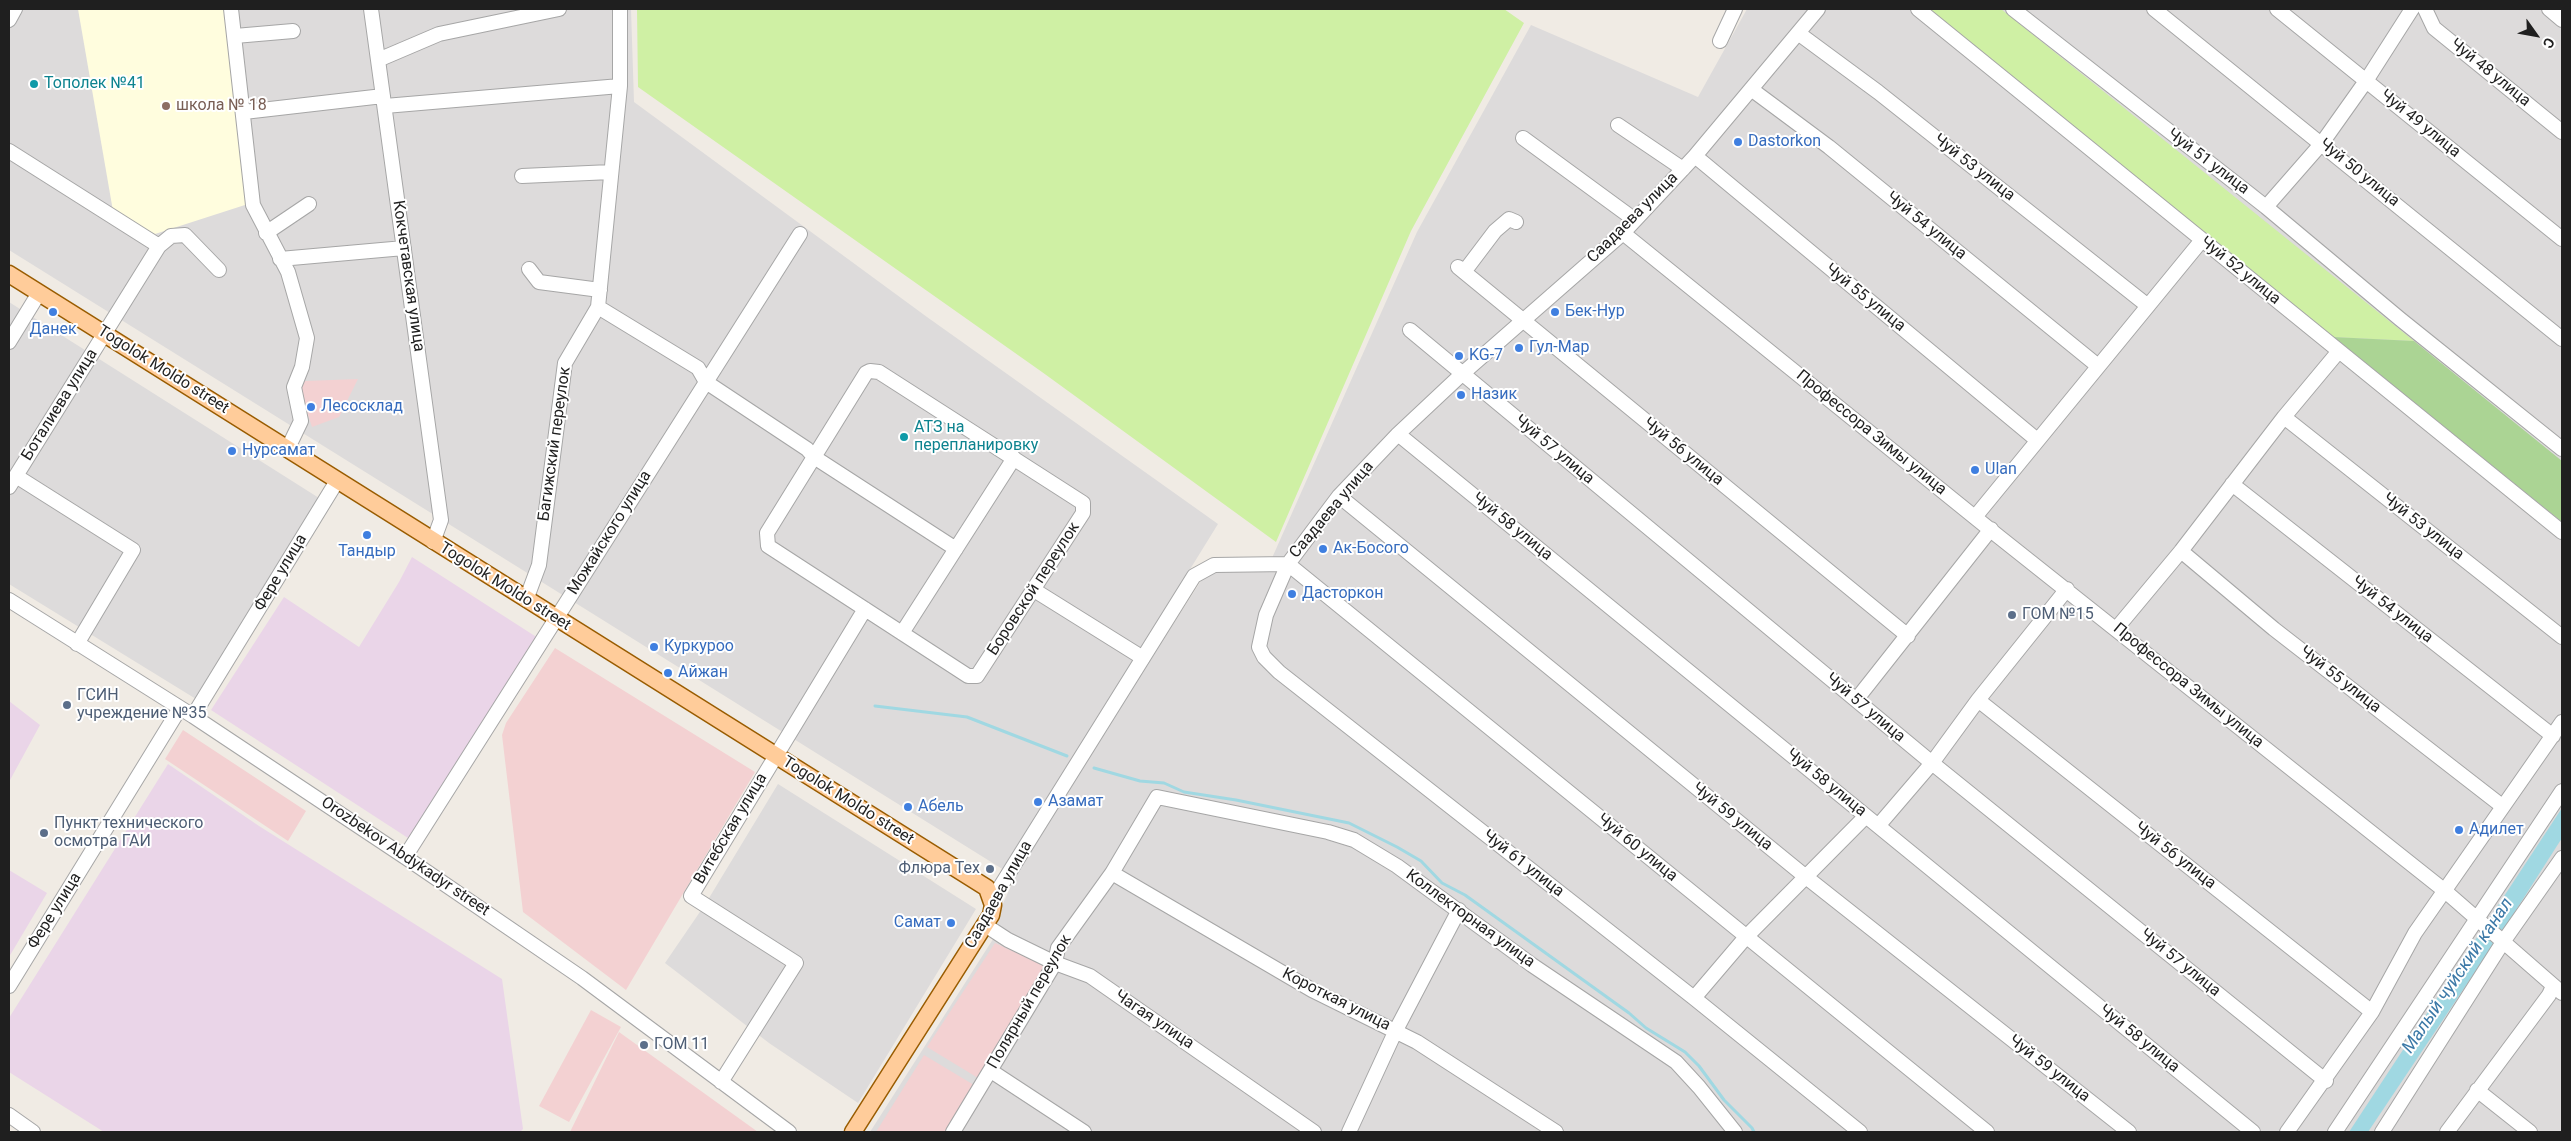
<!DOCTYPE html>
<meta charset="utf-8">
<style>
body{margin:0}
#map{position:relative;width:2571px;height:1141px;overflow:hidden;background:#f0ebe4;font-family:Roboto,sans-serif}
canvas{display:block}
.frame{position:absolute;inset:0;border:10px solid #1f1f1f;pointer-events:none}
.north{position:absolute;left:2511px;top:10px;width:50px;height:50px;-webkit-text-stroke:4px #fff;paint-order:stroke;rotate:122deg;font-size:14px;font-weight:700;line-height:20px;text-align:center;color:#1f1f1f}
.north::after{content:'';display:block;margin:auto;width:18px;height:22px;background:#1f1f1f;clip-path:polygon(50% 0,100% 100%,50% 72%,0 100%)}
</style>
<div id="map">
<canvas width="2571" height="1141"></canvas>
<div class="frame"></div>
<div class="north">С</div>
</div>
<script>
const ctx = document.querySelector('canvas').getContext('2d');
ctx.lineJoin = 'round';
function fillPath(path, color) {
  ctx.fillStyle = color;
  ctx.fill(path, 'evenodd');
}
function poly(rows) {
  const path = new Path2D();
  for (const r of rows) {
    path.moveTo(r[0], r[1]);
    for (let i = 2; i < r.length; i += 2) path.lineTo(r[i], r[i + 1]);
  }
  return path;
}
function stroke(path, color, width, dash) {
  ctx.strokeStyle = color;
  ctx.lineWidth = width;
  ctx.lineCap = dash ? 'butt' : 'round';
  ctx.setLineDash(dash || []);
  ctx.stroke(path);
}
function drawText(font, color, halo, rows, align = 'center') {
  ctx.font = font + ' Roboto,sans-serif';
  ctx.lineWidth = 4;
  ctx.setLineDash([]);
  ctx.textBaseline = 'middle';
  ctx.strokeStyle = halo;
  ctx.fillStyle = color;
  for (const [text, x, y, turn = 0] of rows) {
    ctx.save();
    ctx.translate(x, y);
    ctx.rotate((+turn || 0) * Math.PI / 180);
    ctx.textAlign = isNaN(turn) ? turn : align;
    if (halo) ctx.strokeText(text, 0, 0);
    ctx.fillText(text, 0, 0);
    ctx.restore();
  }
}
fillPath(poly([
 [9,9,631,9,634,102,927,317,1218,524,1004,870,9,250],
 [1747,9,2562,9,2562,1132,870,1132,995,936,1001,908,1025,855,1208,570,1268,567,1417,232,1531,25,1698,97],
 [9,302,319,498,196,699,9,584],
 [778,784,976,909,858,1103,769,1043,665,963,706,903]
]), '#dddbdb');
fillPath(poly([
 [358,379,339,417,312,427,299,388,305,381],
 [555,648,755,772,626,990,523,912,502,735,506,723],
 [183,730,306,811,288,841,165,759],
 [995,943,1047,967,978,1078,927,1047],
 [591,1010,621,1027,569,1122,539,1106],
 [619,1032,758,1132,570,1132],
 [924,1055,974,1085,945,1132,876,1132]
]), '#f3d1d2');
fillPath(poly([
 [412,557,538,638,408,838,211,710,284,597,359,647,399,582],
 [9,701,40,725,9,782],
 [168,764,259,826,502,979,523,1129,520,1132,104,1132,9,1072,9,1018],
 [9,870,47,893,9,957]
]), '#ead5e8');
fillPath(poly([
 [78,9,224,9,248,204,155,234,113,211]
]), '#fffdde');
fillPath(poly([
 [637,9,1504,9,1524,23,1411,231,1276,542,1042,372,638,87],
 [1926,9,2001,9,2414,341,2333,337]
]), '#cff0a4');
fillPath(poly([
 [2333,337,2414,341,2562,461,2562,522]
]), '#abd494');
fillPath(poly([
 [2562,808,2562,838,2509,921,2368,1132,2349,1132]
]), '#a0d8e2');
stroke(poly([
 [875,706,967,717,1067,756],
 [1094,768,1140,781,1164,783,1184,792,1236,800,1349,823,1397,847,1421,861,1442,883,1465,895,1629,1013,1646,1028,1685,1052,1699,1066,1724,1100,1752,1128,1754,1132]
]), '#a0d8e2', 3);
const minor = poly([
 [231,9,253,205,288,272,307,338,302,367,294,387,301,421,288,448],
 [371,9,441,520,433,542],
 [1918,9,2562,532],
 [2013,9,2266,207,2400,319,2562,449],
 [2154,9,2562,339],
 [2277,9,2562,239],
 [2425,9,2434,28,2562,132],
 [2549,9,2562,20],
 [9,20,15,9],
 [1798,33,1878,92,2148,306],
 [235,36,293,31],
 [1720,41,1735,9],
 [378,60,439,34,559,9],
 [1751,89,1829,147,2098,366],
 [385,106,620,86],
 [244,112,383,96],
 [1618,125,1683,169],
 [1523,138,1635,220],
 [9,151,159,246],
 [1695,156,2037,440],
 [522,176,611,172],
 [2266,207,2322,143,2366,81,2412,9],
 [266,233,309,204],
 [1623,233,1998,536,2445,891,2562,993],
 [280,259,404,248],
 [1458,267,1908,636],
 [529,269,539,282,600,290],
 [1464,272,1495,231,1509,219,1516,222],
 [598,307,698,368,706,382,807,449,814,457,956,549],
 [1410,330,1932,763,2326,1081],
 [9,342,39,293],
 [870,371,879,372,1083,503,1083,513,977,676,968,676,768,546,767,533,866,373,870,371],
 [2284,417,2562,637],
 [1398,434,2253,1132],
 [16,476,133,550,77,644],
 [2232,484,2553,736],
 [9,487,159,246,171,236,185,235,219,270],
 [1339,496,1806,877,2129,1132],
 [1975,517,2202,240],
 [2181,551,2274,629,2502,806],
 [1034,590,1143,658],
 [9,600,193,716,405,857,582,978,789,1132],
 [526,600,539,565,565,363,598,307,620,86,620,9],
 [2116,629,2181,551,2284,417,2339,351],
 [902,633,1014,458],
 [1856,700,1991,529],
 [1978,700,2372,1012],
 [193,716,337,481],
 [1878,826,1932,763,1978,700,2067,589],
 [405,857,800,234],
 [1112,873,1312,990,1417,1042,1556,1132],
 [993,905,997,892,1194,576,1214,565,1288,564,1339,496,1398,434,1462,374,1623,233,1695,156,1818,9],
 [985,925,1008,940,1055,963,1090,976,1314,1132],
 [9,986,180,708],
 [1694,998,1746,937,1866,816],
 [991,1071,1084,1132],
 [721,1082,796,963,691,896,865,609],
 [2477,1090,2530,1132],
 [9,1115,33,1132],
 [953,1132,1055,963,1058,948,1112,873,1157,797,1328,832,1354,840,1397,866,1532,965,1676,1062,1699,1087,1735,1132],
 [1349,1132,1396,1030,1459,910],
 [1860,1132,1694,998,1279,672,1264,657,1259,647,1266,615,1288,564,1987,1132],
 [2287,1132,2372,1012,2415,933,2562,722],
 [2335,1132,2562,791],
 [2382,1132,2503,942,2562,858],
 [2447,1132,2549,995,2553,986]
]);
const major = poly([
 [9,274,987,888,993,905,991,915,853,1132]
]);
stroke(minor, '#a6a6a6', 16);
stroke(major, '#995c00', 19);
stroke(minor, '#fff', 14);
stroke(major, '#ffcc9a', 16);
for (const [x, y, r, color] of [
 [34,84,5,"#0f9aa8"],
 [166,106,5,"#8d6e63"],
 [1738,142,5,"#3f7fe0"],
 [53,312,5,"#3f7fe0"],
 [1555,312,5,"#3f7fe0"],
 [1519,348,5,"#3f7fe0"],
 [1459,356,5,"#3f7fe0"],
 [1461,395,5,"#3f7fe0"],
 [311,407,5,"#3f7fe0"],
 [904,437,5,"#0f9aa8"],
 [232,451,5,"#3f7fe0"],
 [1975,470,5,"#3f7fe0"],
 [367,535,5,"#3f7fe0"],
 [1323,549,5,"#3f7fe0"],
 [1292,594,5,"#3f7fe0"],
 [2012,615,5,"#5c6f8a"],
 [654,647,5,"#3f7fe0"],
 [668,673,5,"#3f7fe0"],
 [67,705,5,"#5c6f8a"],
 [1038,802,5,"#3f7fe0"],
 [908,807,5,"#3f7fe0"],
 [2459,830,5,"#3f7fe0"],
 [44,833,5,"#5c6f8a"],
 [990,869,5,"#5c6f8a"],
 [951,923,5,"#3f7fe0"],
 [644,1045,5,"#5c6f8a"]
]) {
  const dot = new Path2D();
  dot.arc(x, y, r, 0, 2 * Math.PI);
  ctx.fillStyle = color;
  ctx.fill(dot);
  stroke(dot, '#fff', 2);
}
drawText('16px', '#1f1f1f', '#fff', [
 ["Чуй 48 улица",2490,73,39],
 ["Чуй 49 улица",2420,124,39],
 ["Чуй 51 улица",2208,162,37],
 ["Чуй 53 улица",1974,168,38],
 ["Чуй 50 улица",2359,173,39],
 ["Саадаева улица",1633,218,-45],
 ["Чуй 54 улица",1926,226,39],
 ["Чуй 52 улица",2240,271,39],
 ["Кокчетавская улица",408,276,82],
 ["Чуй 55 улица",1865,298,39],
 ["Togolok Moldo street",163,370,32],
 ["Боталиева улица",60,405,-58],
 ["Профессора Зимы улица",1871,433,39],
 ["Багижский переулок",555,444,-82],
 ["Чуй 57 улица",1554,450,40],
 ["Чуй 56 улица",1683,452,39],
 ["Саадаева улица",1332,510,-50],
 ["Чуй 58 улица",1512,527,39],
 ["Чуй 53 улица",2423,527,38],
 ["Можайского улица",610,533,-58],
 ["Фере улица",281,573,-59],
 ["Togolok Moldo street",505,587,32],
 ["Боровской переулок",1034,589,-57],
 ["Чуй 54 улица",2392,610,38],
 ["Чуй 55 улица",2340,680,38],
 ["Профессора Зимы улица",2188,686,39],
 ["Чуй 57 улица",1865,708,40],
 ["Чуй 58 улица",1826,783,39],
 ["Togolok Moldo street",848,801,32],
 ["Чуй 59 улица",1732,817,39],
 ["Витебская улица",731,829,-59],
 ["Чуй 60 улица",1637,848,39],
 ["Чуй 56 улица",2175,856,38],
 ["Orozbekov Abdykadyr street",405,857,34],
 ["Чуй 61 улица",1523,864,38],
 ["Саадаева улица",999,895,-61],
 ["Фере улица",55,911,-58],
 ["Коллекторная улица",1470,919,36],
 ["Чуй 57 улица",2180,963,39],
 ["Короткая улица",1336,1000,27],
 ["Полярный переулок",1030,1002,-60],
 ["Чагая улица",1154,1020,34],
 ["Чуй 58 улица",2139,1039,39],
 ["Чуй 59 улица",2049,1069,38]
]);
drawText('16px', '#0d838f', '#fff', [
 ["Тополек №41",44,84],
 ["АТЗ на",914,428],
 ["перепланировку",914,446]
], 'left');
drawText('16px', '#785e54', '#fff', [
 ["школа № 18",176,106]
], 'left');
drawText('16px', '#366cbe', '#fff', [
 ["Dastorkon",1748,142],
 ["Бек-Нур",1565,312],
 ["Данек",53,330,"center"],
 ["Гул-Мар",1529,348],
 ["KG-7",1469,356],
 ["Назик",1471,395],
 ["Лесосклад",321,407],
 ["Нурсамат",242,451],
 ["Ulan",1985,470],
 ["Ак-Босого",1333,549],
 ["Тандыр",367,552,"center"],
 ["Дасторкон",1302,594],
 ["Куркуроо",664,647],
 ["Айжан",678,673],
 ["Азамат",1048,802],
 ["Абель",918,807],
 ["Адилет",2469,830],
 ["Самат",941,923,"right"]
], 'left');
drawText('16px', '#4e5e75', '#fff', [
 ["ГОМ №15",2022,615],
 ["ГСИН",77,696],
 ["учреждение №35",77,714],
 ["Пункт технического",54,824],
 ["осмотра ГАИ",54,842],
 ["Флюра Тех",980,869,"right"],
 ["ГОМ 11",654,1045]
], 'left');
drawText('italic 18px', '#3c79a7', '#fff', [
 ["Малый чуйский канал",2458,976,-56]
]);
</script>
